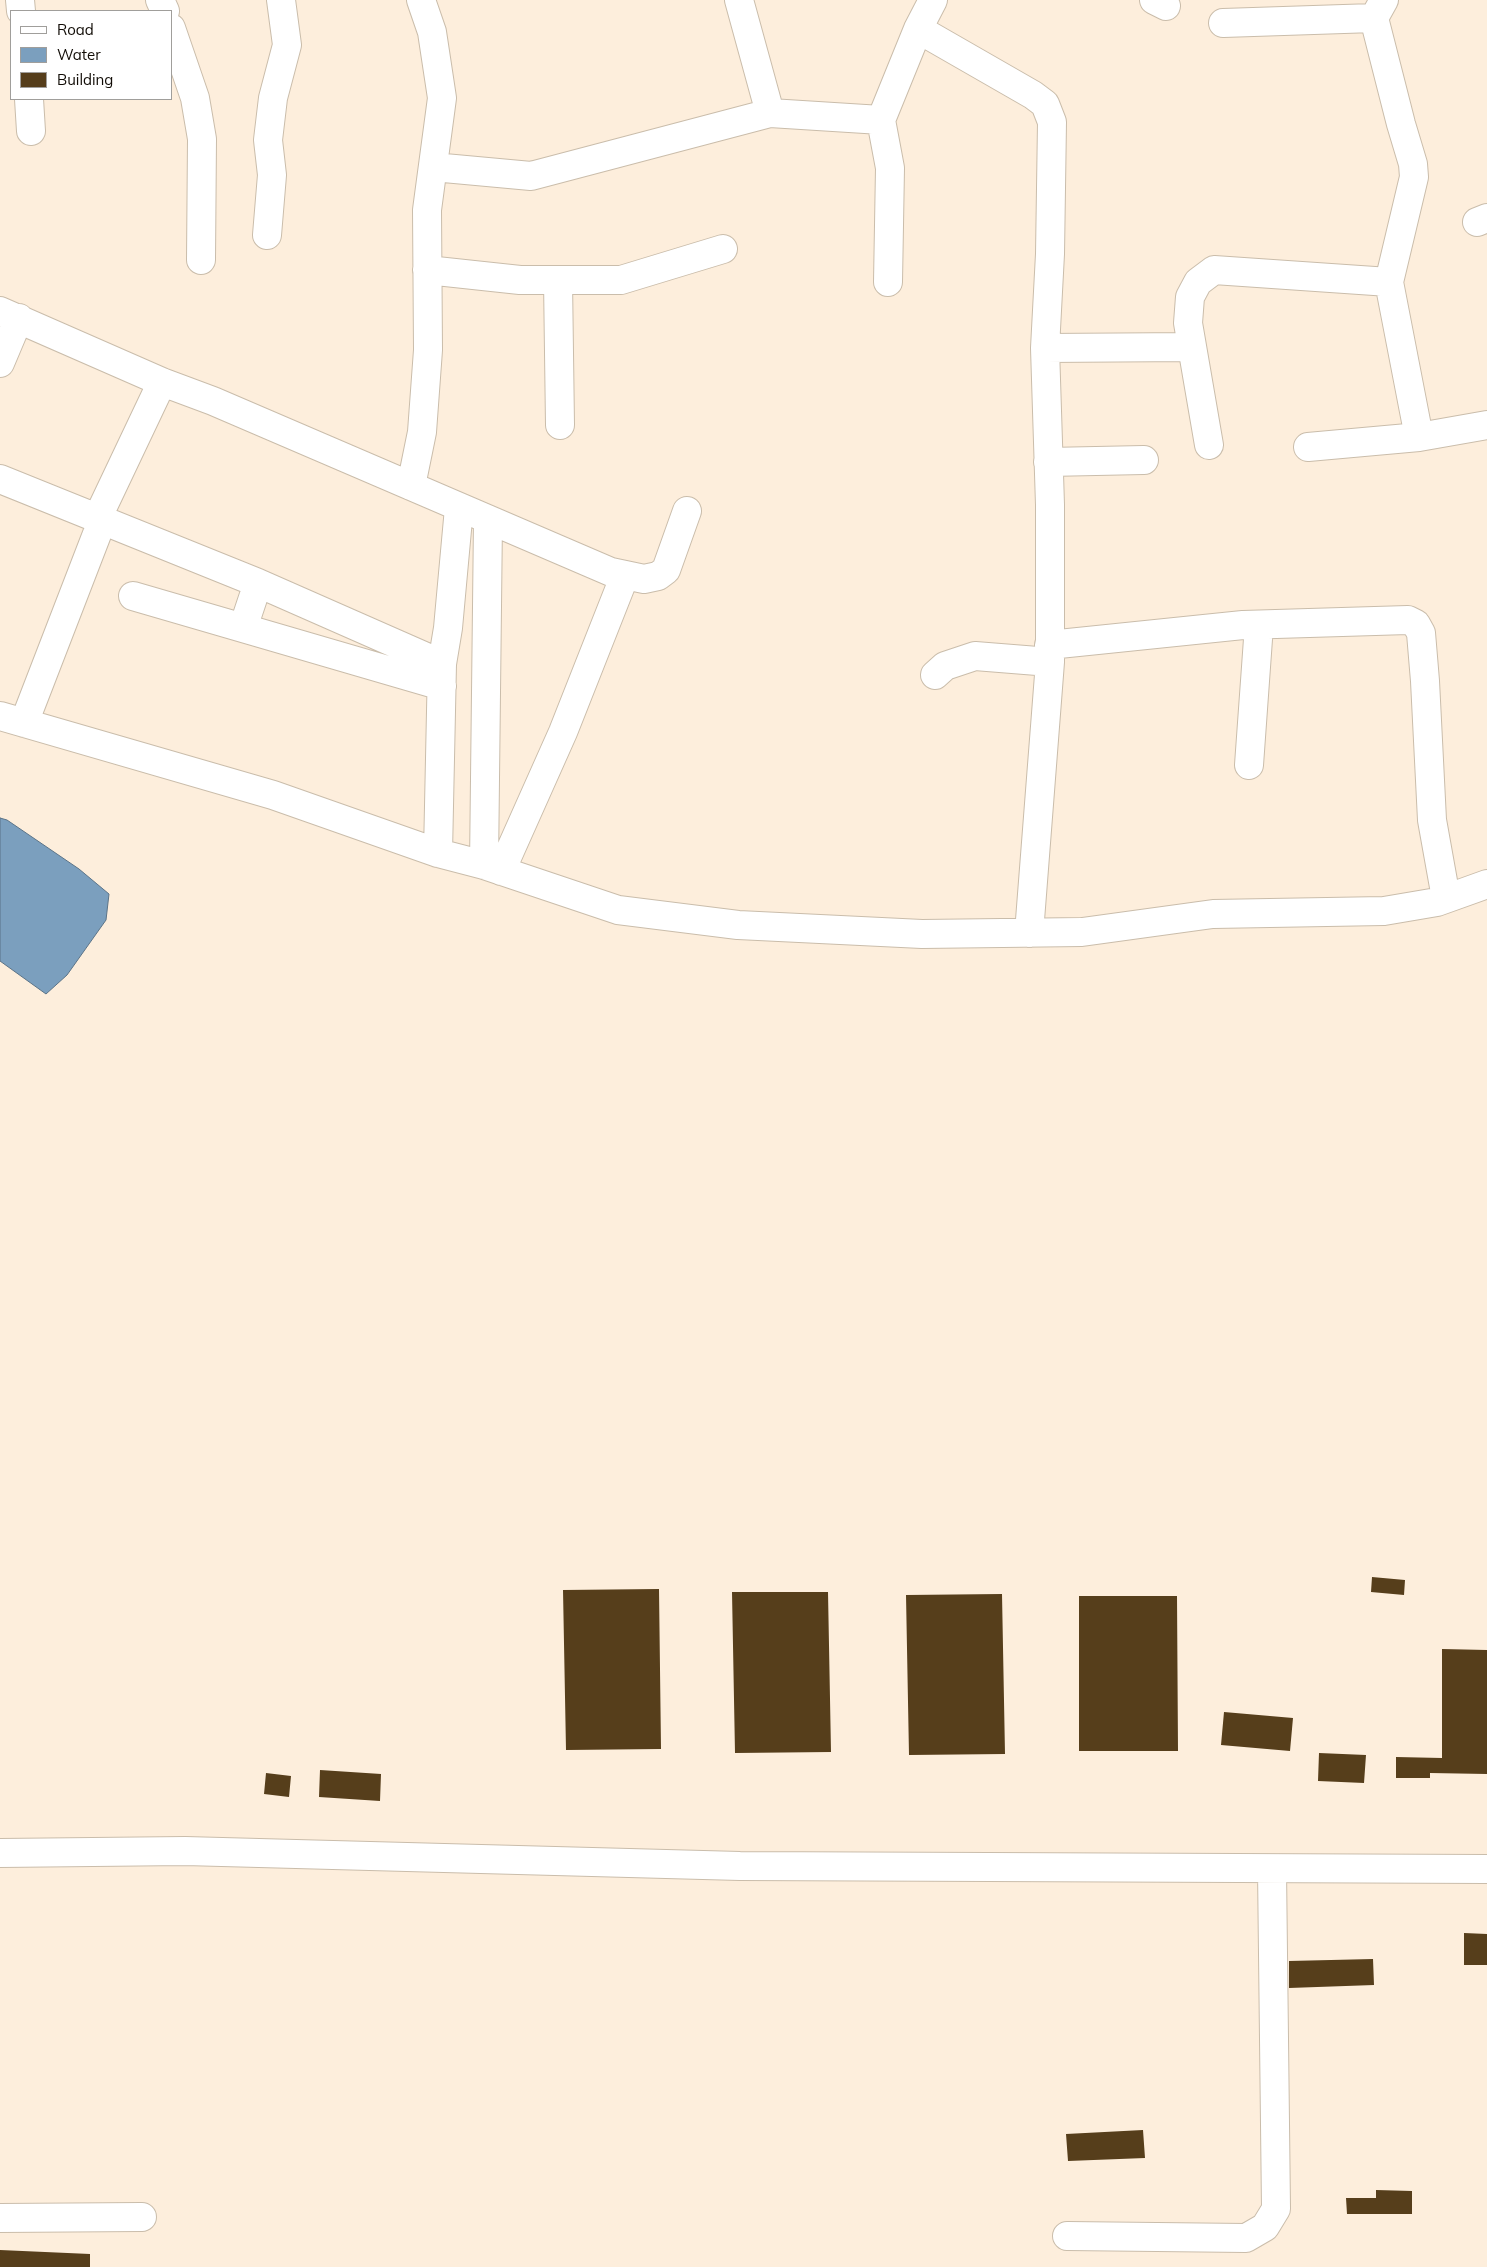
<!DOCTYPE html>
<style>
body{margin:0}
#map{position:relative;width:1487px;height:2267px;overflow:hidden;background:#fdeedc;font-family:Mulish,sans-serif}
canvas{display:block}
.legend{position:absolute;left:10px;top:10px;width:162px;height:90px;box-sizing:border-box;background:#fff;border:1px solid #a09e9b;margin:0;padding:6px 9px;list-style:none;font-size:15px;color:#110c06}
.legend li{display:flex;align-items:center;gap:10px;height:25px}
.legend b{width:25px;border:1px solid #a09e9b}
</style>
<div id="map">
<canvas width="1487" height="2267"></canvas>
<ul class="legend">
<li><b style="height:6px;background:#fff"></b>Road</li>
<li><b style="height:14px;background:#7b9fbe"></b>Water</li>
<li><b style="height:14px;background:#563e1b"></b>Building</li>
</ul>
</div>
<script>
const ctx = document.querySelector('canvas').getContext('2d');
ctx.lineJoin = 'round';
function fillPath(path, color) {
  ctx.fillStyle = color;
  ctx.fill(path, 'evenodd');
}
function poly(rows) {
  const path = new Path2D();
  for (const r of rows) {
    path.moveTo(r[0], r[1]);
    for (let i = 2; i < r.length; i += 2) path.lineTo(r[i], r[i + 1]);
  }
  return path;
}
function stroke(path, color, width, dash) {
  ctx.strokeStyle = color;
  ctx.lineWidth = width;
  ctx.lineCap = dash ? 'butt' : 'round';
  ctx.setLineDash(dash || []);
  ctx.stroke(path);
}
const water = poly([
 [0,818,7,820,79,869,109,894,106,920,67,975,46,994,0,961,0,818]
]);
fillPath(water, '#7b9fbe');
stroke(water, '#5b7387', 1);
fillPath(poly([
 [1372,1577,1405,1580,1404,1595,1371,1592],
 [659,1589,661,1749,566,1750,563,1590],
 [732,1592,828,1592,831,1752,735,1753],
 [1002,1594,1005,1754,909,1755,906,1595],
 [1079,1596,1177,1596,1178,1751,1079,1751],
 [1442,1649,1487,1650,1487,1774,1430,1773,1430,1778,1396,1778,1396,1757,1442,1758],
 [1224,1712,1293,1718,1290,1751,1221,1745],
 [1319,1753,1366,1755,1364,1783,1318,1781],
 [320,1770,381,1774,380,1801,319,1797],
 [266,1773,291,1776,289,1797,264,1794],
 [1464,1933,1487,1934,1487,1965,1464,1965],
 [1373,1959,1374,1985,1289,1988,1289,1961],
 [1143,2130,1145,2158,1068,2161,1066,2134],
 [1376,2190,1412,2191,1412,2214,1347,2214,1346,2198,1376,2198],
 [0,2250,90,2254,90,2267,0,2267]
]), '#563e1b');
const minor = poly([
 [20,0,21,11],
 [160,0,165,11],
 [739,0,770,113],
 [1154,0,1166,6],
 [1384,0,1374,18,1401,124,1413,164,1414,177,1389,282,1419,437],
 [1223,23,1374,18],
 [171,28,195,98,202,139,201,260],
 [918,29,1033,95,1045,104,1052,122,1050,254,1045,348,1050,505,1050,662,1029,933],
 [29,99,31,131],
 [433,167,531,176,770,113,881,120],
 [1477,222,1487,218],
 [267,235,272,175,268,140,273,98,287,45,281,0],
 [427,270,520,280,621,280,723,249],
 [558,280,560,425],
 [888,282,890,168,881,120,918,29,933,0],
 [0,311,162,382,213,401,611,572,644,579,658,576,666,570,687,511],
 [1045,348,1191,347],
 [0,363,19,318],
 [1209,445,1188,323,1190,297,1198,282,1214,270,1389,282],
 [1308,447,1419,437,1487,425],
 [1048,462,1144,460],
 [0,479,258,583,442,664,438,853],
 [411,486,422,432,428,350,427,210,442,98,432,32,421,0],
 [97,519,162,382],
 [133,596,243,628,258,583],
 [243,628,442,686],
 [1049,645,1243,625,1408,620,1416,624,1421,633,1425,681,1432,820,1446,898],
 [442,664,448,628,459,508],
 [935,675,945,666,975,656,1050,662],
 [0,716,273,795,438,853,484,865,618,910,738,925,922,934,1082,932,1213,914,1384,911,1437,902,1487,884],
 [24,723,102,521],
 [1249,765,1259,625],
 [484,865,488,520],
 [501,871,563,732,625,575],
 [0,1853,185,1851,740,1866,1487,1869],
 [0,2218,142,2217],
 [1067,2236,1246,2238,1265,2227,1276,2209,1272,1869]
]);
stroke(minor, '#cabdab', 30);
stroke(minor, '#fff', 28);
</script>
